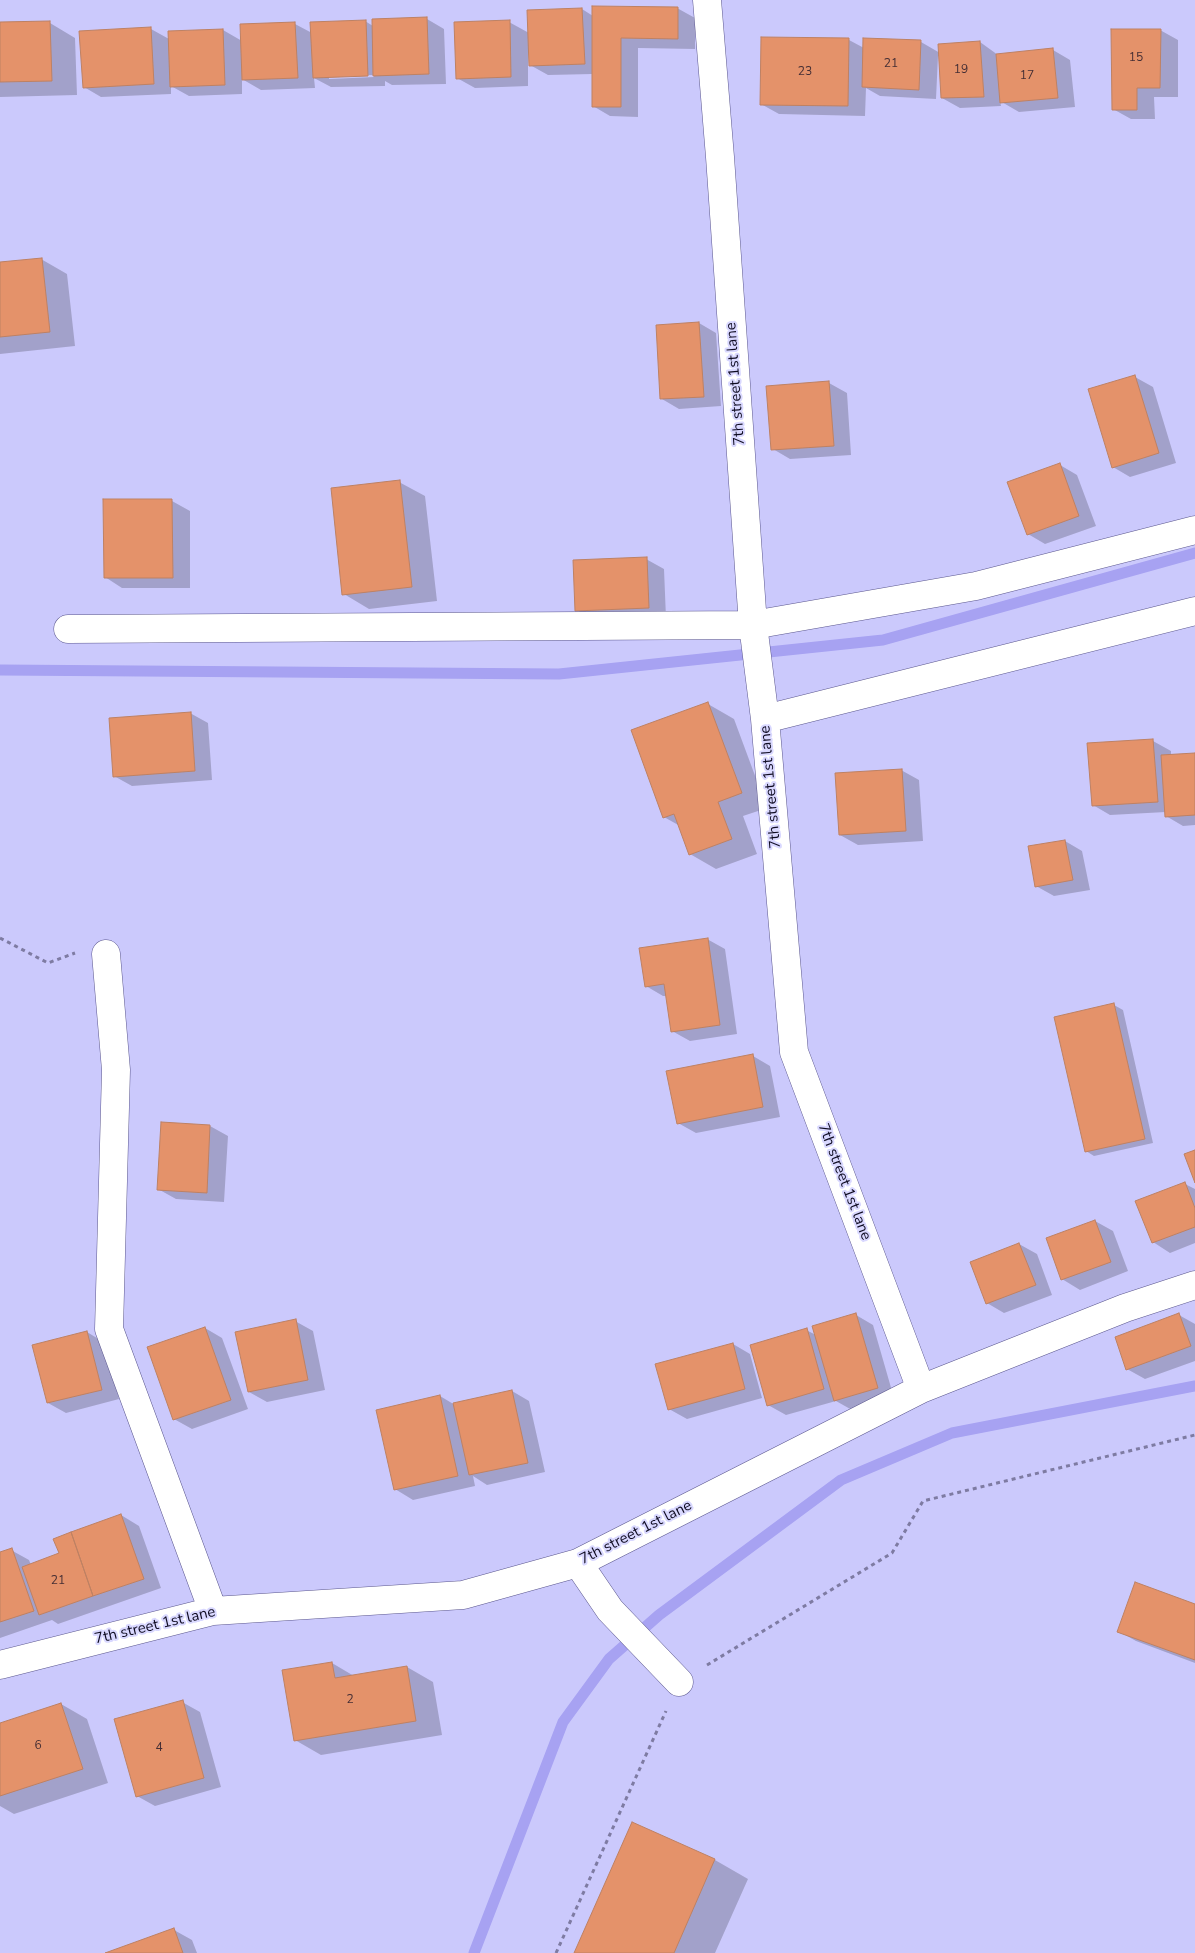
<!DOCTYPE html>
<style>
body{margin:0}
canvas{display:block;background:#cbc9fc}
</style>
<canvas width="1195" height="1953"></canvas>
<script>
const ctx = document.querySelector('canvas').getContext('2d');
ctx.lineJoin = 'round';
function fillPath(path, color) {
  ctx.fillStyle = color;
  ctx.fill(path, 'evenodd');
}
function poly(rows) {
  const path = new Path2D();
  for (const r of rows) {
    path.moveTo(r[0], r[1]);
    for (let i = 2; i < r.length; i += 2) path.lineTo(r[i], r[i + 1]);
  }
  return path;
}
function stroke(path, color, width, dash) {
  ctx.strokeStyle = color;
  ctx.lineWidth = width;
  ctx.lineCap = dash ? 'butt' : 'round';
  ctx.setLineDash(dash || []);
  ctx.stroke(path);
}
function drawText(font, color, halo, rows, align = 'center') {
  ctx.font = font + ' "Nunito Sans",sans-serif';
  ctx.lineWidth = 4;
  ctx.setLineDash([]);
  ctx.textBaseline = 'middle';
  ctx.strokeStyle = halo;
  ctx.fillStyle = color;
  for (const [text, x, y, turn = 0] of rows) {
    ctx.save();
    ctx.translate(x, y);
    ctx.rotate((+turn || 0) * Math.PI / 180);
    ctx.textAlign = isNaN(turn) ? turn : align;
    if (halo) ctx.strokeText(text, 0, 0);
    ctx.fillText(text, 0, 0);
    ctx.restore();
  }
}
fillPath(poly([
 [677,8,695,18,695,49,638,48,638,117,610,116,593,106,593,74,548,75,530,65,530,53,528,53,528,86,475,88,457,78,509,22,529,33,528,11,582,9,593,16],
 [427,19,444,29,446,84,392,85,385,81,385,86,331,87,314,78,315,88,261,90,242,79,242,94,189,96,171,86,171,94,101,97,84,87,81,32,151,29,169,39,223,30,242,41,241,26,295,24,312,33,365,21,373,26],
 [374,75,374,77,329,79,329,76],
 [50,23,75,38,77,95,0,97,0,24],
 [1160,30,1178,40,1178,97,1154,97,1155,119,1131,119,1113,109],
 [849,40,864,48,921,42,940,53,939,45,980,42,998,55,1053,50,1070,60,1075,107,1019,112,1000,101,1001,106,960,108,942,98,940,56,938,56,936,99,880,96,866,88,865,116,779,114,761,104],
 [41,259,67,274,75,346,0,354,0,263],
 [699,323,716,333,721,406,679,409,662,399],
 [1135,377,1153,387,1176,463,1130,477,1113,467],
 [829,383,847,393,851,455,790,459,773,449],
 [1060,465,1077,475,1096,526,1045,544,1028,534],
 [399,482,425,496,437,601,369,609,344,594],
 [104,501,172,501,190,511,190,588,122,588,105,577],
 [646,559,664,569,666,618,594,620,577,610],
 [708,704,734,719,767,808,743,816,757,854,716,869,690,854,680,826,664,817],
 [190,713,208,723,212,780,132,786,114,776],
 [1153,741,1171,751,1171,755,1195,754,1195,825,1183,826,1166,816,1166,812,1110,815,1093,805],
 [901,770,919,780,923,841,858,845,840,835],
 [1065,841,1082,851,1090,890,1054,896,1036,886],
 [707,939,725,949,737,1034,690,1041,672,1031,667,996,663,996,646,986],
 [1114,1005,1123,1010,1153,1143,1094,1156,1086,1151],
 [753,1056,770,1066,780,1117,696,1133,678,1123],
 [162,1123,210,1126,228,1136,224,1202,176,1199,158,1189],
 [1185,1184,1195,1189,1195,1243,1170,1253,1153,1242],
 [1095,1221,1113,1231,1128,1271,1080,1290,1062,1279,1047,1239],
 [1019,1244,1037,1254,1052,1295,1004,1313,987,1303],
 [856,1315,873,1325,894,1398,852,1410,836,1401,786,1415,768,1405,806,1330,816,1335],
 [1179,1315,1195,1324,1195,1361,1145,1379,1127,1369],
 [295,1321,313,1331,325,1390,267,1402,249,1392],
 [205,1328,222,1338,248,1409,192,1429,174,1419],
 [87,1332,105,1343,119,1399,66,1413,48,1403],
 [733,1344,750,1354,762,1398,687,1419,669,1409],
 [512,1391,529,1401,545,1472,487,1485,473,1476,475,1486,413,1500,395,1489,440,1396,455,1405],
 [121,1515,139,1526,161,1588,58,1624,52,1620,0,1638,0,1554,11,1550,29,1560,31,1565,60,1554],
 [1195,1605,1195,1663,1136,1641,1118,1631],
 [332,1663,354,1676,407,1667,433,1682,442,1735,321,1755,295,1740],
 [182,1702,200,1712,221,1787,155,1806,137,1796],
 [61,1704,87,1719,108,1783,14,1814,0,1806,0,1724],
 [633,1824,715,1860,748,1879,715,1953,576,1953],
 [174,1930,192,1940,197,1953,109,1953]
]), '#0003');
stroke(poly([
 [0,670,559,674,883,640,1195,553],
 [474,1953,563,1722,609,1659,659,1615,841,1480,952,1433,1195,1386]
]), '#a7a2f2', 11);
const building = poly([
 [592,6,678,7,678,39,621,38,621,107,592,107,592,6],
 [582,8,585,64,529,66,527,10,582,8],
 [427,17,429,74,373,76,372,19,427,17],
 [366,20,368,76,313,78,310,22,366,20],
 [510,20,511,77,456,79,454,22,510,20],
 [50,21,52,81,0,82,0,22,50,21],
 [295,22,298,78,242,80,240,24,295,22],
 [151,27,154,84,83,88,79,31,151,27],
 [223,29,225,85,170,87,168,31,223,29],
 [1111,29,1161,29,1160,88,1137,88,1137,110,1112,110,1111,29],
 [761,37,849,38,848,106,760,105,761,37],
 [863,38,921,40,919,90,862,87,863,38],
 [980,41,984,97,941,98,938,44,980,41],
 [1053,48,1058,98,1000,103,996,54,1053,48],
 [42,258,50,332,0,337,0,262,42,258],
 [699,322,704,397,660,399,656,325,699,322],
 [1135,375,1159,453,1112,468,1088,389,1135,375],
 [829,381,834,446,771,450,766,386,829,381],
 [1060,463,1079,516,1027,535,1007,482,1060,463],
 [400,480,412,587,342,595,331,488,400,480],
 [103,499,172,499,173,578,104,578,103,499],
 [647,557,649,608,575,611,573,560,647,557],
 [708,702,742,793,718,802,732,839,689,855,674,814,663,818,631,730,708,702],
 [191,712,195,771,113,777,109,718,191,712],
 [1153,739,1158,802,1092,806,1087,743,1153,739],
 [1195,753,1195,815,1165,817,1161,755,1195,753],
 [902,769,906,831,839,835,835,773,902,769],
 [1065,840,1073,880,1035,887,1028,846,1065,840],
 [708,938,720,1025,671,1032,664,984,645,987,639,948,708,938],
 [1114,1003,1145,1139,1085,1152,1054,1017,1114,1003],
 [753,1054,763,1107,677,1124,666,1071,753,1054],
 [161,1122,210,1125,207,1193,157,1190,161,1122],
 [1195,1150,1195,1183,1184,1154,1195,1150],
 [1185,1182,1195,1208,1195,1227,1152,1243,1135,1201,1185,1182],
 [1095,1220,1111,1262,1061,1280,1046,1238,1095,1220],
 [1019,1243,1036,1285,986,1304,970,1262,1019,1243],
 [856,1313,878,1388,834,1401,812,1326,856,1313],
 [1179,1313,1191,1346,1126,1370,1115,1337,1179,1313],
 [296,1319,308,1380,248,1392,235,1332,296,1319],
 [205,1327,231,1400,173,1420,147,1347,205,1327],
 [807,1328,824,1389,767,1406,750,1345,807,1328],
 [87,1331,102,1390,47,1403,32,1345,87,1331],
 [733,1343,745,1389,668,1410,655,1364,733,1343],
 [512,1390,528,1463,469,1475,453,1403,512,1390],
 [440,1395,458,1476,394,1490,376,1410,440,1395],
 [121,1514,144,1579,93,1596,71,1532,121,1514],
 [71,1532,93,1596,39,1615,22,1567,59,1553,53,1539,71,1532],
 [12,1548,34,1611,0,1622,0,1552,12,1548],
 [1135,1582,1195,1604,1195,1660,1117,1632,1135,1582],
 [332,1662,335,1678,407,1666,416,1721,294,1741,282,1670,332,1662],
 [183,1700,204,1778,136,1797,114,1719,183,1700],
 [61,1703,83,1769,0,1796,0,1723,61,1703],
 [632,1822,715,1859,674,1953,574,1953,632,1822],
 [174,1928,183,1953,105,1953,174,1928]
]);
fillPath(building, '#e4926a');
stroke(building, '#be8163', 1);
const minor = poly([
 [68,629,753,625,976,586,1195,530],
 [765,719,1195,611],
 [106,954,116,1070,109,1329,213,1611],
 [921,1389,1125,1308,1195,1285],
 [578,1563,610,1610,679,1682],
 [0,1665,213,1611,463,1595,578,1563,921,1389,794,1052,765,719,753,625,720,157,707,0]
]);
stroke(minor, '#5b578e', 29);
stroke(poly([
 [0,938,48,963,75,953],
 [707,1665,892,1553,923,1501,1195,1435],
 [556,1953,666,1711]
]), '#7e7ba2', 3, [4, 4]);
stroke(minor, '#fff', 28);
drawText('12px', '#442e34', null, [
 ["15",1136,58],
 ["21",891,64],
 ["19",961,70],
 ["23",805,72],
 ["17",1027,76],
 ["21",58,1581],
 ["2",350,1700],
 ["6",38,1746],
 ["4",159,1748]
]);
drawText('15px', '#0f0c22', '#d9d8ff', [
 ["7th street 1st lane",736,384,-94],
 ["7th street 1st lane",771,787,-95],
 ["7th street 1st lane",844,1182,69],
 ["7th street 1st lane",636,1533,-27],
 ["7th street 1st lane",155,1626,-13]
]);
</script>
